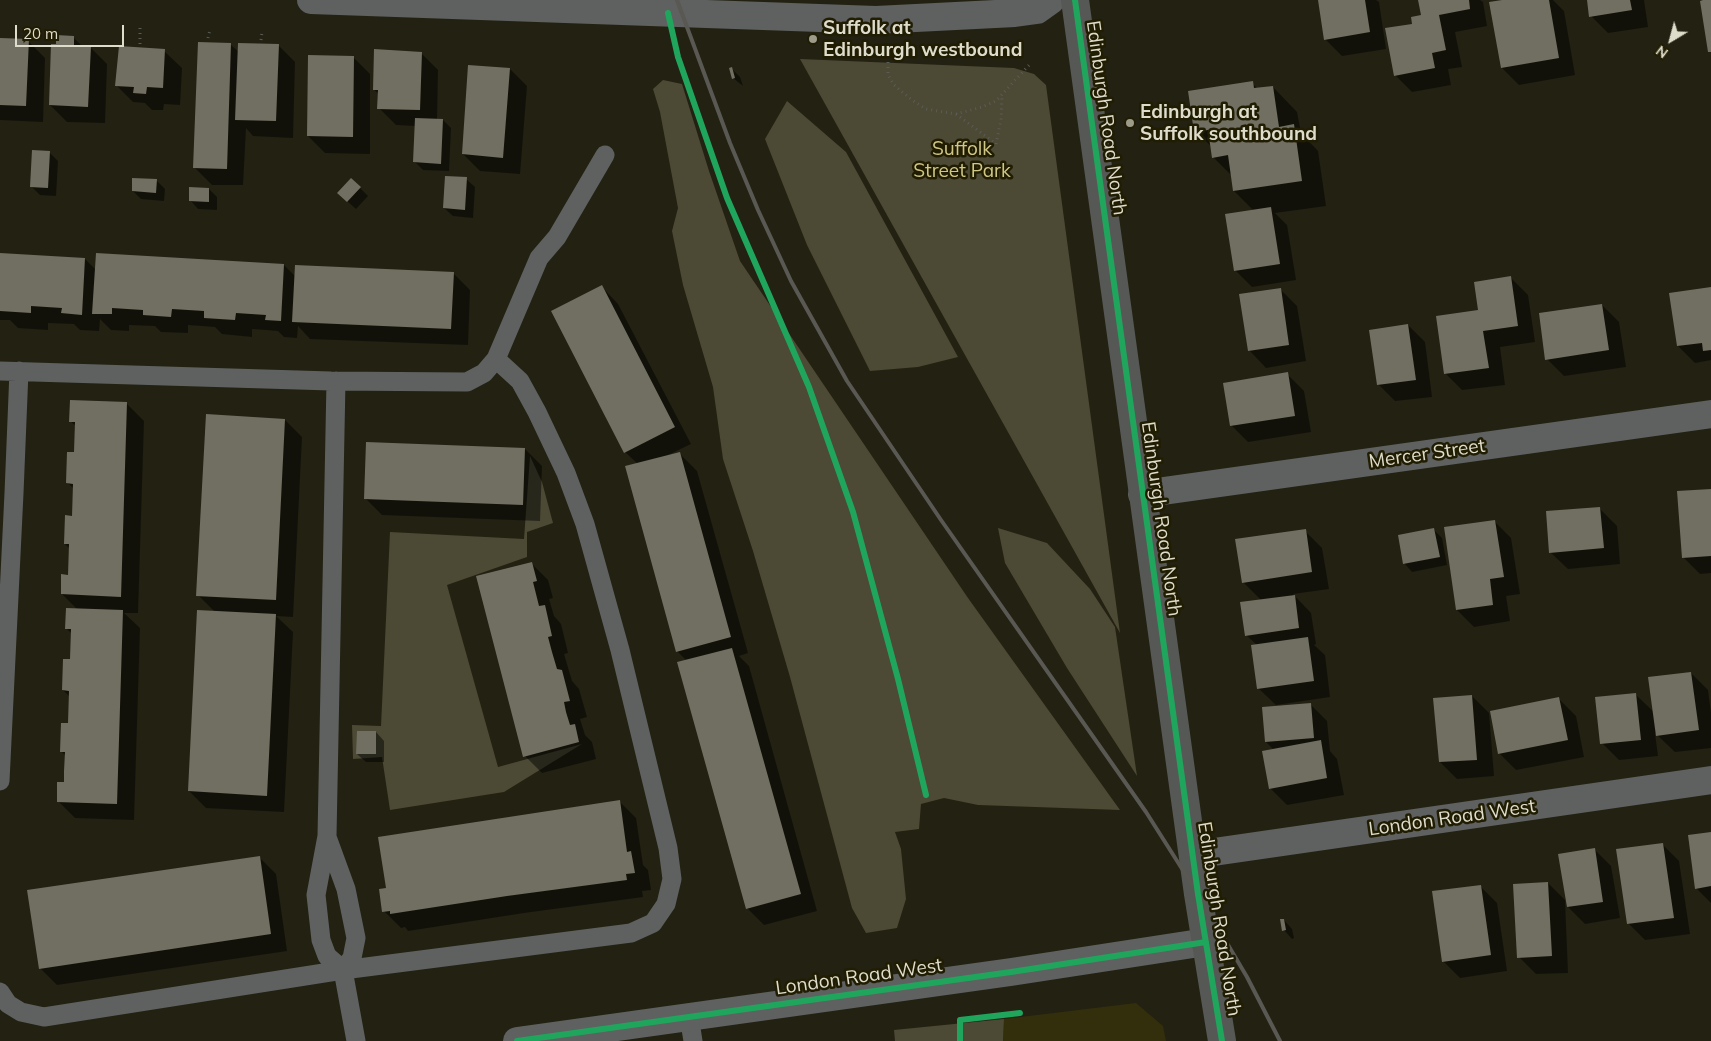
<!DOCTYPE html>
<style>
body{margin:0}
#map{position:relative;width:1711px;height:1041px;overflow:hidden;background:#232112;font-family:Mulish,sans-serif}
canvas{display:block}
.north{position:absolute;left:1646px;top:15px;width:50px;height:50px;-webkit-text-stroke:4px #211d02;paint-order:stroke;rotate:217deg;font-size:14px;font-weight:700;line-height:20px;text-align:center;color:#dedccb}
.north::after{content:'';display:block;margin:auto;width:18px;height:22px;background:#dedccb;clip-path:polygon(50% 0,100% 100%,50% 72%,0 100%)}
.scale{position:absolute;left:15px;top:25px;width:109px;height:22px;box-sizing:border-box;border:2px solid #dedccb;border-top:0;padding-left:6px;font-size:15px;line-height:18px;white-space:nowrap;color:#dedccb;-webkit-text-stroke:4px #211d02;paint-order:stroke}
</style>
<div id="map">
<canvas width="1711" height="1041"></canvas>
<div class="north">N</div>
<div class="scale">20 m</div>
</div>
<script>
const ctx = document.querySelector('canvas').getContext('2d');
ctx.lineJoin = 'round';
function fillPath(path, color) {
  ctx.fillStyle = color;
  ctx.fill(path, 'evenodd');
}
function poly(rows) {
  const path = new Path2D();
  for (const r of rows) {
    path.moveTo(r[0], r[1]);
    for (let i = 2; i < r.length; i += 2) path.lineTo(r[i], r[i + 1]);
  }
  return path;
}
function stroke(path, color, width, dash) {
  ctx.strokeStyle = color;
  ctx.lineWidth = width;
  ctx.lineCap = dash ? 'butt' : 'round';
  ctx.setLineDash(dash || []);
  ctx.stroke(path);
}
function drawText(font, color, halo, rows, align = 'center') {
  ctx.font = font + ' Mulish,sans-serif';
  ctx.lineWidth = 5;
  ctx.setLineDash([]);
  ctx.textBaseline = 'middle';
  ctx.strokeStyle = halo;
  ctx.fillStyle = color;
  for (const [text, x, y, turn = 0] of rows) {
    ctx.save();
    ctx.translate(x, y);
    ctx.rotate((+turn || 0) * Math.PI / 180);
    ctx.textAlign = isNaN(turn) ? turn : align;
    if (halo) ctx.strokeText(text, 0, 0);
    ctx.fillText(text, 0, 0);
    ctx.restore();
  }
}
fillPath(poly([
 [1136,1003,1163,1026,1166,1041,1003,1041,1004,1019]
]), '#332e0b');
fillPath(poly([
 [800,59,1014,68,1034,74,1046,85,1120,633],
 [663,80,682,84,709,171,740,261,968,598,1120,810,978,805,944,798,921,804,919,829,895,832,901,849,906,899,897,928,866,933,852,908,790,677,753,551,723,459,713,387,683,285,672,231,678,208,660,112,653,89],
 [787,101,846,152,958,357,918,367,870,371,807,245,765,139],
 [530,456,542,482,553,523,527,532,527,557,447,585,498,767,582,744,504,792,390,810,382,757,353,759,352,725,381,726,390,532,524,539],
 [998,528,1047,543,1090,589,1115,627,1137,776,1067,668,1005,563],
 [1004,1019,1003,1041,895,1041,894,1030]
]), '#4c4934');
fillPath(poly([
 [1319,0,1376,0,1379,2,1386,49,1342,56,1325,39],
 [1420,0,1480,0,1483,2,1487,26,1455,32,1462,67,1448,69,1451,85,1412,92,1395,75,1413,25,1422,16],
 [1509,0,1553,0,1564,11,1575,75,1519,85,1502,68],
 [1588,0,1644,0,1648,27,1608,33,1591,16],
 [73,37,83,47,90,47,107,64,105,123,67,122,50,105],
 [0,40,28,41,45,58,43,122,0,120],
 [199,44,231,45,239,52,278,45,295,62,293,138,253,136,246,128,243,185,212,185,195,168],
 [164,51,182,68,180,105,164,104,163,110,152,110,145,103,133,102,116,85],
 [421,53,438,70,437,120,443,120,451,128,449,171,423,170,415,162,416,126,396,125,379,108,379,94,374,90],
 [353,57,370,74,370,154,325,153,308,136],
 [510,69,527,86,520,174,480,171,463,154],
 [732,69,740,77,743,86,733,78],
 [1252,83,1258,89,1273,87,1297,112,1301,133,1318,151,1326,206,1275,213,1287,225,1296,280,1252,287,1235,270,1254,211,1234,191,1232,176,1213,157,1212,147,1195,131],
 [49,152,58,161,56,196,40,195,31,186],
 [466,179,475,187,473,218,453,216,444,208],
 [157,181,165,189,164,201,141,199,133,191],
 [360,188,368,196,356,209,347,201],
 [209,189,217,197,217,210,198,209,190,200],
 [0,254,85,259,96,270,284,265,296,277,453,273,470,290,468,345,310,339,298,326,297,338,284,337,278,331,266,330,252,329,252,337,222,334,215,327,188,325,188,333,161,332,155,326,129,325,129,331,111,330,100,319,99,331,80,330,74,324,48,323,48,330,18,328,10,320,0,320],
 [1511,278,1528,295,1535,342,1500,347,1505,385,1462,390,1445,373,1479,311],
 [602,287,618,304,691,444,668,455,680,454,697,471,748,653,739,656,749,666,817,911,764,925,747,908,687,661,677,651,638,464,625,452],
 [1711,288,1711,360,1695,363,1678,346],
 [1280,289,1297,306,1306,361,1266,368,1249,350],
 [1602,305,1619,322,1626,367,1564,376,1547,359],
 [1408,325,1425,342,1432,397,1395,401,1378,384],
 [1287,374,1304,391,1311,432,1248,442,1231,425],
 [127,404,144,421,138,613,124,613,140,628,134,820,75,818,58,801,65,783,66,756,61,751,70,724,70,697,63,690,71,660,72,634,67,629,77,609,62,594,69,576,70,549,65,544,73,517,74,489,68,483,75,453,76,426,70,421],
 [285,420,302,437,293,617,276,616,293,632,284,812,206,808,189,791,215,612,198,595],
 [525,449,542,466,540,521,382,515,365,498],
 [1711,490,1711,573,1700,574,1683,557],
 [1600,509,1617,526,1620,564,1568,569,1550,552],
 [1494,521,1511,538,1520,594,1506,596,1510,621,1474,627,1457,610],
 [1434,530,1442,538,1447,565,1412,572,1404,563],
 [1305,531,1322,548,1329,589,1293,594,1311,613,1316,644,1314,645,1325,655,1330,697,1276,705,1277,706,1258,688,1257,645,1246,635,1262,601,1243,582],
 [531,563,548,580,553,598,549,599,554,616,561,624,568,653,564,654,569,671,572,681,579,689,587,717,580,719,585,735,592,742,596,759,542,773,525,756],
 [1691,673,1708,690,1711,713,1711,748,1675,752,1655,733,1658,756,1619,760,1602,743,1636,695,1655,713],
 [1472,696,1489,713,1494,776,1457,779,1440,762],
 [1559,699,1576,716,1584,757,1516,770,1499,753],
 [1310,704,1327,721,1330,751,1337,759,1344,795,1287,805,1270,788,1274,750,1266,742],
 [376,732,384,741,384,762,366,762,357,754],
 [619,801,636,818,643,865,648,870,651,890,642,891,643,897,524,913,408,931,405,927,401,928,384,911],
 [1711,833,1711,903,1696,888],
 [1662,844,1679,861,1690,934,1645,940,1628,923],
 [1594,849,1611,866,1620,918,1585,924,1568,907],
 [259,857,276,874,287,951,57,985,40,968],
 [1548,883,1565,900,1568,973,1536,974,1519,957],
 [1480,886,1497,903,1507,971,1460,978,1443,961],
 [1284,920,1292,929,1294,938,1292,939,1284,930]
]), '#0007');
fillPath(poly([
 [1318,0,1365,0,1370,32,1324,40],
 [1418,0,1469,0,1470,9,1439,15,1446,50,1432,53,1435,68,1394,76,1385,28,1412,24,1411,17,1421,15],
 [1502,0,1549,0,1559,58,1501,68,1489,2],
 [1587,0,1630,0,1632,10,1589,17],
 [1703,0,1711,0,1711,52,1708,52,1700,1],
 [56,35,74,36,74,45,91,46,88,107,49,105,51,44,56,44],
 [0,38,29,39,26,106,0,105],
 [198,42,231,43,227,169,193,168],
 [238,43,279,44,276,121,235,120],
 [119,46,165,49,163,88,147,87,146,94,133,93,134,87,115,86],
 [374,49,422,52,420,110,377,109,378,90,373,90],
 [308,55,354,56,353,137,307,136],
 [468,65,510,68,503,158,462,154],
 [732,67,735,78,732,79,729,68],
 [1253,81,1254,88,1273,86,1279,127,1294,124,1302,181,1233,191,1228,155,1212,158,1208,130,1194,132,1188,91],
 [415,118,443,119,441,164,413,162],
 [32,150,50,151,48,188,30,187],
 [445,176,467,177,465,210,443,208],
 [132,178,157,179,156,193,132,191],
 [351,178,361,187,347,202,337,193],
 [189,187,209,188,209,202,189,201],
 [1271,207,1280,264,1234,271,1225,214],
 [0,253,85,258,82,315,61,313,62,308,31,306,31,313,0,311],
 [96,253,284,264,281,321,265,320,266,315,236,313,235,320,204,318,204,311,172,309,171,317,143,315,143,310,112,308,112,314,92,314],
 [295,265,454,272,451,329,292,322],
 [1511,276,1518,326,1483,331,1489,368,1444,374,1436,316,1478,310,1474,282],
 [602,285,675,427,624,453,551,311],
 [1711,287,1711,350,1703,351,1702,343,1677,346,1669,293],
 [1281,288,1289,345,1248,351,1239,294],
 [1602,304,1609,350,1545,360,1539,313],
 [1408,324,1416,380,1377,385,1369,330],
 [1288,372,1295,416,1230,426,1223,383],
 [70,400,127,402,121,597,61,594,61,574,68,575,69,544,64,544,65,515,72,516,73,484,66,483,67,452,74,452,75,422,69,422],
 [206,414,285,419,276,600,196,596],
 [366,442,525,448,523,505,364,499],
 [680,452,731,637,676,652,625,466],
 [1711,489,1711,556,1682,558,1677,491],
 [1600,507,1604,548,1549,553,1546,511],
 [1495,520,1504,577,1490,579,1493,605,1456,610,1444,527],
 [1434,528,1440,557,1403,564,1398,535],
 [1306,529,1312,572,1242,583,1235,539],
 [532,562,537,581,533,582,539,606,545,605,552,636,548,637,552,652,557,669,562,670,570,701,564,702,566,712,570,725,575,724,579,742,523,757,476,576],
 [1295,595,1299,628,1245,636,1240,602],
 [66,608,123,610,117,804,57,802,57,782,64,782,64,771,65,752,60,752,61,723,68,723,69,691,62,690,63,659,70,659,71,629,65,629],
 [197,610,276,614,267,796,188,791],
 [1308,637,1314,681,1257,689,1251,645],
 [732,648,801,894,746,909,677,662],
 [1691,672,1699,730,1656,736,1648,677],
 [1636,693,1641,740,1600,744,1595,697],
 [1472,695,1477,760,1439,762,1433,698],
 [1559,697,1568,740,1498,754,1490,711],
 [1311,703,1314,738,1265,742,1262,707],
 [357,731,376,731,376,754,356,754],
 [1321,740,1327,778,1269,789,1262,751],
 [620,800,627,852,631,851,635,873,626,874,627,880,507,896,390,914,390,911,382,912,379,889,386,888,378,837],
 [1711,832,1711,886,1695,889,1688,835],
 [1663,843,1674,918,1627,924,1616,849],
 [1595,848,1603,902,1567,907,1558,854],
 [260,856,271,934,39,969,27,890],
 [1548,882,1552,956,1517,958,1513,884],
 [1481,885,1491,955,1442,962,1432,891],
 [1280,919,1284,919,1286,930,1282,931]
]), '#716f62');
stroke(poly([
 [208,38,210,30],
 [261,40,262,32],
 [140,44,140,27],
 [888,57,888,75,894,85,912,100,926,109,956,114,982,107,996,101,1030,64],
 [956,114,996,144,1001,120,1002,97]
]), '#5a5c57', 3, [1, 4]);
stroke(poly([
 [0,371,331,381,467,382,484,373,496,359,539,258,557,237,605,155],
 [336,381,327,836,316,895,321,940,327,956,343,970,356,1041],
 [0,781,14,493,19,371],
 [327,837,346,889,356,938,352,958,343,970],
 [0,992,8,1004,21,1012,44,1017,343,970,631,933,653,923,666,904,672,879,668,848,620,650,585,524,566,473,537,412,520,381,496,359],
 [689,1016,693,1041]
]), '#5e6160', 19);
stroke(poly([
 [311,0,876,20,1015,13,1037,10,1051,0],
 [1142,494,1711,414],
 [1193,855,1711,780]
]), '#5e6160', 28);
stroke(poly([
 [517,1041,1011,972,1206,942]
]), '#5e6160', 28);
stroke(poly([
 [1075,0,1198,894,1222,1041]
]), '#565855', 28);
stroke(poly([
 [677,0,730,143,758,210,791,281,847,381,941,520,1146,812,1198,894,1247,977,1280,1041]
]), '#595852', 4);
stroke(poly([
 [1075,0,1198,894,1222,1041],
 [668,13,678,57,727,198,809,387,853,512,898,679,926,795],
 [517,1041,1011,972,1206,942],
 [960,1041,960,1020,1020,1013]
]), '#20a55d', 6);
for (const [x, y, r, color] of [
 [813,39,5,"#9d9b8a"],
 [1130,123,5,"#9d9b8a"]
]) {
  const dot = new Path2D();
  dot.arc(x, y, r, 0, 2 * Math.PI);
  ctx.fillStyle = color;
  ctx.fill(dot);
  stroke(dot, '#211d02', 2);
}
drawText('bold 19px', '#dedccb', '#211d02', [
 ["Suffolk at",823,28],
 ["Edinburgh westbound",823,50],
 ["Edinburgh at",1140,112],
 ["Suffolk southbound",1140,134]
], 'left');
drawText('19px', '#dedccb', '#211d02', [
 ["Edinburgh Road North",1106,118,82],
 ["Mercer Street",1427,454,-8],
 ["Edinburgh Road North",1161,519,82],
 ["London Road West",1452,818,-8],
 ["Edinburgh Road North",1219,919,81],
 ["London Road West",859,977,-8]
]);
drawText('19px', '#d1c785', '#211d02', [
 ["Suffolk",962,149],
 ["Street Park",962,171]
]);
</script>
